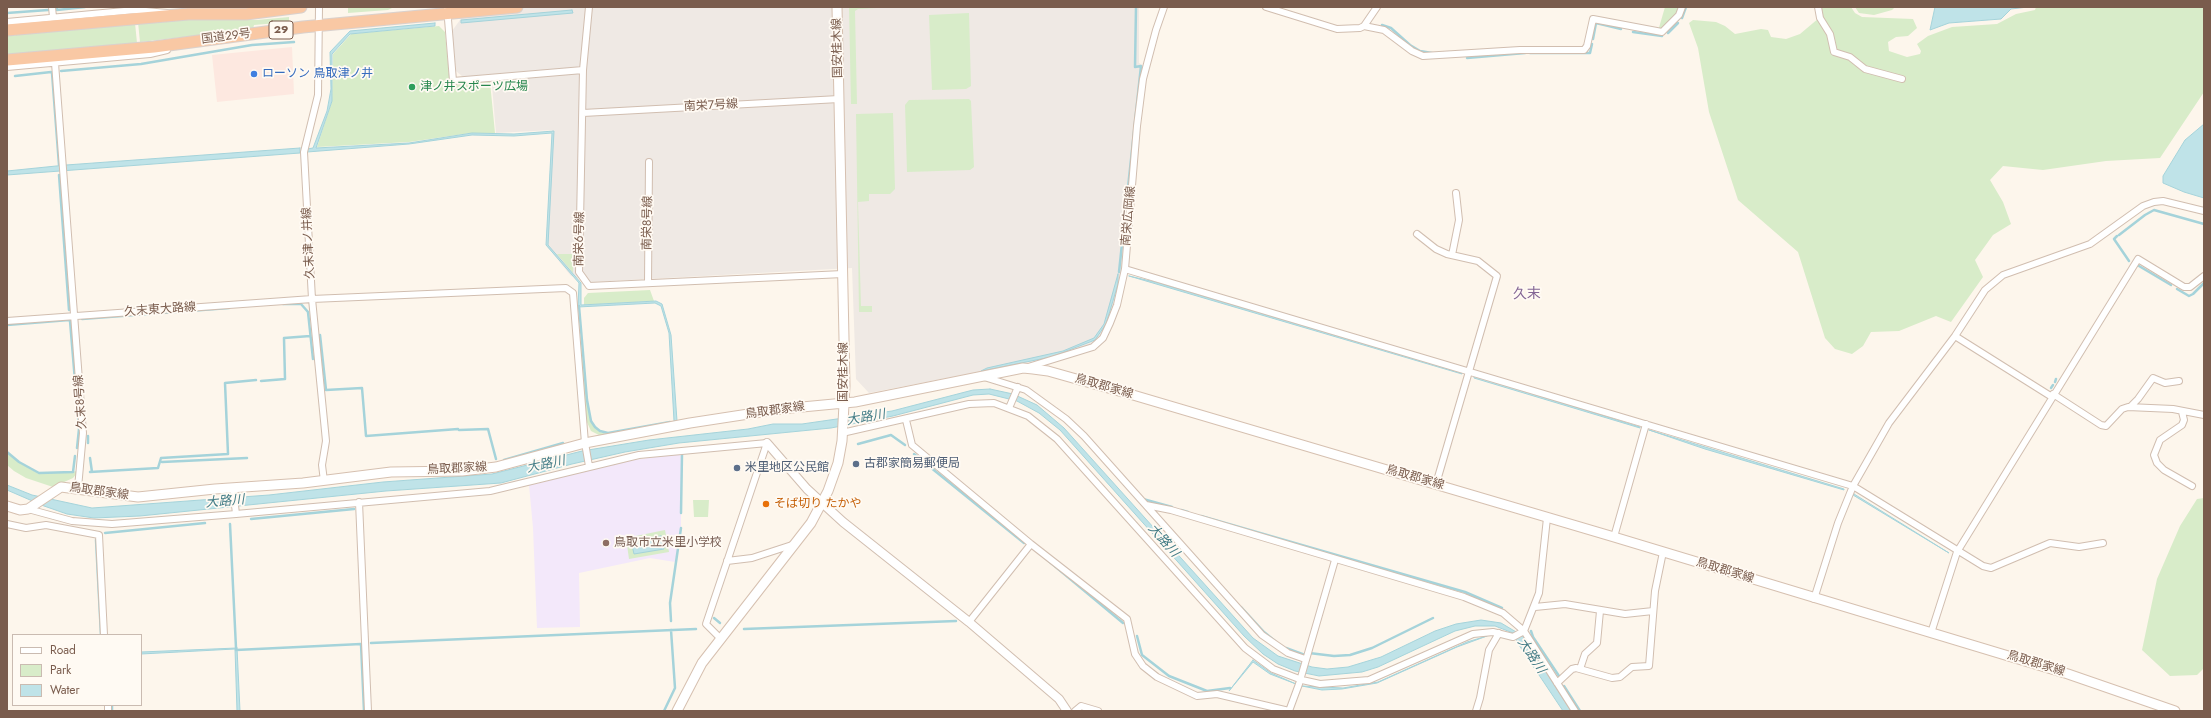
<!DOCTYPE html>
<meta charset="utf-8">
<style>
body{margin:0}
#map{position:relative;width:2211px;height:718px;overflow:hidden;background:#fdf6ec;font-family:Jost,sans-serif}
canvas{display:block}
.frame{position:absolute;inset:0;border:8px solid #7a5c4d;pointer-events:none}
.legend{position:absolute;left:12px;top:634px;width:130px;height:72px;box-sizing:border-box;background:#fffaf3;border:1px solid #cabbb1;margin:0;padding:5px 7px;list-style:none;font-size:12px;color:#7a5c4d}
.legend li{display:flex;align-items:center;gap:8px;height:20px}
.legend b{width:20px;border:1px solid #cabbb1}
</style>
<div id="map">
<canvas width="2211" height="718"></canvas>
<div class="frame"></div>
<ul class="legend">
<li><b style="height:5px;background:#fff"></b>Road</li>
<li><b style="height:11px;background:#d8ecc9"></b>Park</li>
<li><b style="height:11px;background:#bfe3e8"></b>Water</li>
</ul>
</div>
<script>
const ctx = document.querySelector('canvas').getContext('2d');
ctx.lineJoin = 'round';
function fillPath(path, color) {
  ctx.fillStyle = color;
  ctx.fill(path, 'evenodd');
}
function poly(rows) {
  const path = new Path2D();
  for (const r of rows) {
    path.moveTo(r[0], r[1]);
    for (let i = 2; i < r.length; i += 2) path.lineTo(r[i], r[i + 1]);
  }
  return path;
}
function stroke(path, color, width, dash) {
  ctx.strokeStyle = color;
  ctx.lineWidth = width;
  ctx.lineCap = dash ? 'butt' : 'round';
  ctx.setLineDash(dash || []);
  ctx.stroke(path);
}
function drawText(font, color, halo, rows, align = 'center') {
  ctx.font = font + ' Jost,"Noto Sans JP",sans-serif';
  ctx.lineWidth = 3.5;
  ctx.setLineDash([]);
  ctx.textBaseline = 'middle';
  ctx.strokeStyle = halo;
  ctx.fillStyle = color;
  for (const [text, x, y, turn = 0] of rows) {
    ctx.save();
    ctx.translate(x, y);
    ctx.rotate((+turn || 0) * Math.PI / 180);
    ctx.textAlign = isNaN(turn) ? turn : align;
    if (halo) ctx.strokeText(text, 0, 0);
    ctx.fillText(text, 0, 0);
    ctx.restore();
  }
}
fillPath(poly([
 [292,47,294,94,217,102,212,55]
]), '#fde8e0');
fillPath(poly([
 [459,7,1139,7,1139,63,1144,66,1123,265,1115,306,1103,335,1095,343,1057,357,869,393,856,379,852,268,592,282,571,276,546,245,552,130,496,133,491,74,463,77,456,71,452,31,460,20]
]), '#efe9e4');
fillPath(poly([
 [679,453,681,456,681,528,675,562,650,558,579,573,580,627,537,628,533,528,529,485,616,463]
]), '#f3e8fa');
fillPath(poly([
 [348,7,391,7,392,8,388,10,348,13],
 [849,7,896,7,858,9,855,11,857,104,851,104],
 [1665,7,1679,7,1679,11,1661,30,1658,31],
 [1820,7,1851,7,1855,13,1862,17,1913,19,1917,28,1908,36,1896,37,1888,42,1889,51,1907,57,1920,54,1921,51,1917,44,1928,36,1952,27,1997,24,2016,14,2035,10,2036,7,2204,7,2204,92,2160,158,2106,161,2043,170,2003,166,1990,180,2003,202,2011,224,1993,235,1975,260,1983,277,1951,322,1936,316,1899,331,1871,332,1863,346,1852,354,1835,349,1825,338,1798,252,1738,200,1709,112,1698,48,1689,23,1693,20,1716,22,1725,26,1735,34,1761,29,1768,30,1771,37,1786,39,1800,34,1819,18,1823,28,1829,35,1833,53,1851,59,1863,69,1902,81,1903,78,1869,69,1851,56,1835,51,1832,35,1823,22],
 [1855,7,1895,7,1892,10,1874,15,1859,13],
 [969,13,971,86,966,89,932,90,929,15],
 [289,17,289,22,254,25,253,29,140,42,138,22,199,18,257,20],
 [135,23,137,43,7,55,7,36],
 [439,26,445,32,450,85,490,82,495,133,471,133,409,142,317,147,332,101,333,54,351,34],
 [969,99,971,101,974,167,970,170,907,172,905,105,909,100],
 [893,113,895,189,890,194,869,194,869,201,858,202,861,306,872,306,872,312,859,312,856,114],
 [557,254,573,254,573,273],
 [650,290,654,301,584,305,584,298,588,293],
 [577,306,587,400,591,421,595,427,600,432,608,434,674,421,601,436,591,431,586,420],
 [7,452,18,462,39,474,79,471,73,478,53,487,26,478,14,471,7,465],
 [2204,498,2204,668,2197,675,2170,676,2142,650,2157,579,2180,526,2197,499],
 [693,500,709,500,708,517,694,517],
 [665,530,669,552,629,559,626,538]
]), '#d8ecc9');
const water = poly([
 [1935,7,2028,7,2011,9,2001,19,1949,23,1930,30,1935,7],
 [572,10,573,13,461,23,461,20,572,10],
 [435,23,435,26,350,34,332,54,332,101,316,148,409,143,472,133,514,134,554,131,548,245,581,283,581,305,656,301,662,304,671,335,677,421,674,421,669,333,661,306,655,303,578,307,579,283,546,245,552,133,514,136,472,135,409,144,307,152,307,149,313,148,327,111,331,89,330,52,350,31,435,23],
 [2204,124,2204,198,2184,192,2163,183,2163,176,2185,140,2204,124],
 [300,148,300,153,7,175,7,171,66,165,300,148],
 [1118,274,1118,284,1106,324,1095,340,1051,357,981,371,987,368,1063,351,1094,338,1104,324,1118,274],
 [1129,276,1155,282,1462,373,1462,374,1129,276],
 [1474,376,1640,427,1640,428,1474,378,1474,376],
 [990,389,1013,394,1037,405,1064,428,1253,638,1278,656,1312,667,1327,669,1348,667,1381,657,1435,631,1456,624,1481,620,1501,623,1523,636,1571,711,1563,711,1519,645,1513,633,1495,626,1475,626,1455,631,1378,667,1362,672,1319,676,1295,671,1278,664,1263,654,1244,636,1060,430,1039,413,1017,401,989,394,973,395,893,416,831,428,679,443,625,452,572,464,501,483,386,491,140,516,94,518,67,514,44,506,7,490,7,485,32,495,92,508,269,495,383,482,492,474,582,451,649,440,748,429,773,424,802,424,892,411,973,390,990,389],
 [1649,430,1844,489,1844,490,1705,449,1649,430],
 [1854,494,1949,553,1853,495,1854,494],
 [661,536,664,549,634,554,631,541,661,536],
 [1487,636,1457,647,1377,683,1342,689,1322,690,1302,686,1343,688,1378,682,1467,642,1487,636],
 [237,648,240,711,237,711,235,649,141,654,141,652,237,648],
 [1253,660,1271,673,1296,684,1270,674,1253,662,1229,691,1253,660]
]);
fillPath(water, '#bfe3e8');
stroke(water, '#a5d3da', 1);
stroke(poly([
 [57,7,57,8],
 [57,10,85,7],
 [7,13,48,10],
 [1682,18,1686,7],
 [1382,25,1391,28,1410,45,1420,51,1432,53],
 [1633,32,1662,36],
 [1668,33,1678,23],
 [1593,39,1596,23,1621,29],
 [1530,53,1590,53,1592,44],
 [1467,58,1525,53],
 [61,71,141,64,252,45,294,42],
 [52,73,59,165],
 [15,76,51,72],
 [59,175,69,310],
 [2119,235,2145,215,2154,210,2204,224],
 [2117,236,2114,239,2129,261],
 [2139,266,2171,285],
 [1119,272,1141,66,1135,67,1136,7],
 [2177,289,2189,296,2193,294,2204,283],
 [283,304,301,304,308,312,313,359],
 [579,306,587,400,591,421,595,427,600,431,608,433,670,422],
 [82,319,229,308],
 [70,321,79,429,77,448],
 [7,325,69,320],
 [320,335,326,390,362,388,366,436,458,429],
 [261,381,285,379,284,338,310,336],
 [2055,382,2056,379],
 [2051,388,2053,385],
 [459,430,488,429,496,459],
 [88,436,88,443],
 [858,444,891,435,905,445],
 [7,452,19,462,39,473,73,472,75,456],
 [914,454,1024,543],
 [90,458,92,472],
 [504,460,563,443],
 [162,462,247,458],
 [90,472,158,468,161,458,228,454,225,383,256,380],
 [1143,499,1172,507],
 [1181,510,1188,512],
 [681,513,682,454],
 [1201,516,1465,592,1502,608],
 [251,519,354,509],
 [230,524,236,648],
 [105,533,205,523],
 [96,540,101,635],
 [1045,558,1123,623],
 [1241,607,1264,632,1275,641],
 [714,618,720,623],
 [671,621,670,603,681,528],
 [744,629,956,621],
 [1531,631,1533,637,1559,676],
 [1137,636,1142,655,1169,676,1207,691,1230,688],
 [371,643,696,629],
 [1286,648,1305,655],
 [236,650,361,644,364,711],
 [1309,653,1334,656,1350,655,1372,648,1433,618],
 [1564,686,1580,711],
 [112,705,112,711],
 [664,711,675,688,671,630]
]), '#a5d3da', 2.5);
const minor = poly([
 [52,7,53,17],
 [319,7,318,95,304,152,312,299,326,441,322,465,324,481],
 [447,7,453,81,583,70],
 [589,7,583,70,579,272,589,286,843,274],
 [1266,7,1337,29,1360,28,1364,26,1377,7],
 [1818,7,1820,18,1830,34,1834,52,1850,57,1865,69,1902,79],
 [7,22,135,10,167,13],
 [1364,26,1384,30,1412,51,1423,56,1520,50,1584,50,1587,46,1593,19,1662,32,1679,15,1682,7],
 [55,63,83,433,78,488],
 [7,67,150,54,167,50],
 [583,113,839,99],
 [1417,234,1436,249,1447,254,1478,261,1497,276,1436,484],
 [1452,255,1459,220,1456,193],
 [1125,269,1853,486,1983,566,1991,568,2050,543,2079,547,2103,543],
 [648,283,649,162],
 [7,321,312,299,566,288,573,293,585,443,589,466],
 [1955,336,2052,397],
 [1028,367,1093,347,1103,338,1110,323,1117,305,1125,269,1137,126,1143,79,1156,30,1164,7],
 [984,377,1026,390,1066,419,1084,436,1262,635,1288,653,1305,659],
 [2053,394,2101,425,2106,426,2122,409,2128,407,2173,409,2204,415],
 [2130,407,2138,399,2153,378,2165,383,2179,381],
 [1009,408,1018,387],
 [2182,412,2184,420,2182,425,2160,440,2154,455,2157,463,2164,470,2192,486],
 [906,420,912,445,1031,544,1127,619,1135,654,1143,666,1157,677,1197,696,1217,694,1289,711],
 [842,433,969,404,994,403,1028,416,1057,439,1245,648,1273,669,1302,680,1320,684,1369,680,1473,634,1493,632,1513,637,1524,631,1539,593,1547,518],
 [233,488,236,514],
 [359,502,368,711],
 [1146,505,1171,510,1464,597,1503,613,1524,631,1575,711],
 [28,509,72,521,112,524,236,514,490,491,639,455,767,443,706,624,721,639],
 [7,524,26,528,46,525,99,535,104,635],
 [1614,537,1646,424],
 [727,561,752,558,795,544],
 [1814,599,1838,523,1853,486,1889,423,1955,336,1985,290,2003,275,2090,244,2143,206,2154,202,2163,201,2204,211],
 [1535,607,1565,604,1625,614,1653,611],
 [969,622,1031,544],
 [1931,633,1957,552,2138,259,2184,287,2190,287,2204,276],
 [1580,669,1585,654,1597,643,1600,611],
 [1557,683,1572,669,1576,668,1612,678,1620,677,1632,667,1649,666,1655,591,1663,552],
 [108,705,108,711],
 [1075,711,1081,706,1098,711],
 [1289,711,1299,684,1335,560],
 [1476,711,1480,698,1489,650,1499,633]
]);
const tertiary = poly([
 [767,443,807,489,843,522,969,622,1059,699,1067,711]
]);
const secondary = poly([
 [7,506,20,510,28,509,61,487,138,497,215,489,303,483,391,472,462,471,496,467,585,443,690,423,781,409,855,402,1023,368,1033,369,1048,371,1133,395,1614,537,2068,674,2175,711],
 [677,711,702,663,811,523,828,491,838,463,842,441,845,386,837,7]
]);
const trunk = poly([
 [7,30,188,14,246,14,301,7],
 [7,60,154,47,303,27,517,7]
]);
stroke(minor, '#d1beb0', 8);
stroke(tertiary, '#d1beb0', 10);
stroke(secondary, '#d6c0b0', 11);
stroke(trunk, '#dad1cd', 13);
stroke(minor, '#fff', 6);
stroke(tertiary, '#fff', 8);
stroke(secondary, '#fff', 9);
stroke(trunk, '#f9c8a4', 11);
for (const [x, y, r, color] of [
 [254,74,4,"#3f7fe0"],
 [412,87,4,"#2e9e5b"],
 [856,464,4,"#5c6f8a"],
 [737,468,4,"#5c6f8a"],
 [766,504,4,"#e8710a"],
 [606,543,4,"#8d6e63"]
]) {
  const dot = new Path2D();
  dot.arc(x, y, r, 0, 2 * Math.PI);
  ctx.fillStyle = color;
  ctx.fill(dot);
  stroke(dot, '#fffaf3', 1.5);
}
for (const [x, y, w] of [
 [281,30,24]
]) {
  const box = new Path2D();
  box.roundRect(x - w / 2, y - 9, w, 18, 3);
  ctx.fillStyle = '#fffaf3';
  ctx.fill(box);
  stroke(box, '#7a5c4d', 1);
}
drawText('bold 11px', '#7a5c4d', null, [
 ["29",281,30]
]);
drawText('12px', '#7a5c4d', '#fffaf3', [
 ["国道29号",226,37,-7],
 ["国安桂木線",838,48,-91],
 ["南栄7号線",711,106,-3],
 ["南栄広岡線",1129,216,-85],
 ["南栄8号線",648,223,-89],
 ["南栄6号線",580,239,-89],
 ["久末津ノ井線",309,243,-93],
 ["久末東大路線",160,310,-4],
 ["国安桂木線",844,372,-90],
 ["鳥取郡家線",1104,387,16],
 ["久末8号線",81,402,-94],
 ["鳥取郡家線",775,411,-8],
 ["鳥取郡家線",457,469,-3],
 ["鳥取郡家線",1415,478,16],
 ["鳥取郡家線",99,492,8],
 ["鳥取郡家線",1725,571,17],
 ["鳥取郡家線",2036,664,17]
]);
drawText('12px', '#366cbe', '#fffaf3', [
 ["ローソン 鳥取津ノ井",262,74]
], 'left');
drawText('12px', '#27864d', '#fffaf3', [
 ["津ノ井スポーツ広場",420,87]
], 'left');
drawText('12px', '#4e5e75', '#fffaf3', [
 ["古郡家簡易郵便局",864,464],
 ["米里地区公民館",745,468]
], 'left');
drawText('12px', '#c56008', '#fffaf3', [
 ["そば切り たかや",774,504]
], 'left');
drawText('12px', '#785e54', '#fffaf3', [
 ["鳥取市立米里小学校",614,543]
], 'left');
drawText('italic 13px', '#437c86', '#fffaf3', [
 ["大路川",866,418,-10],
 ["大路川",546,465,-12],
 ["大路川",225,502,-5],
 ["大路川",1163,541,48],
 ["大路川",1531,656,56]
]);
drawText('14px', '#846695', '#fffaf3', [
 ["久末",1527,295]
]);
</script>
